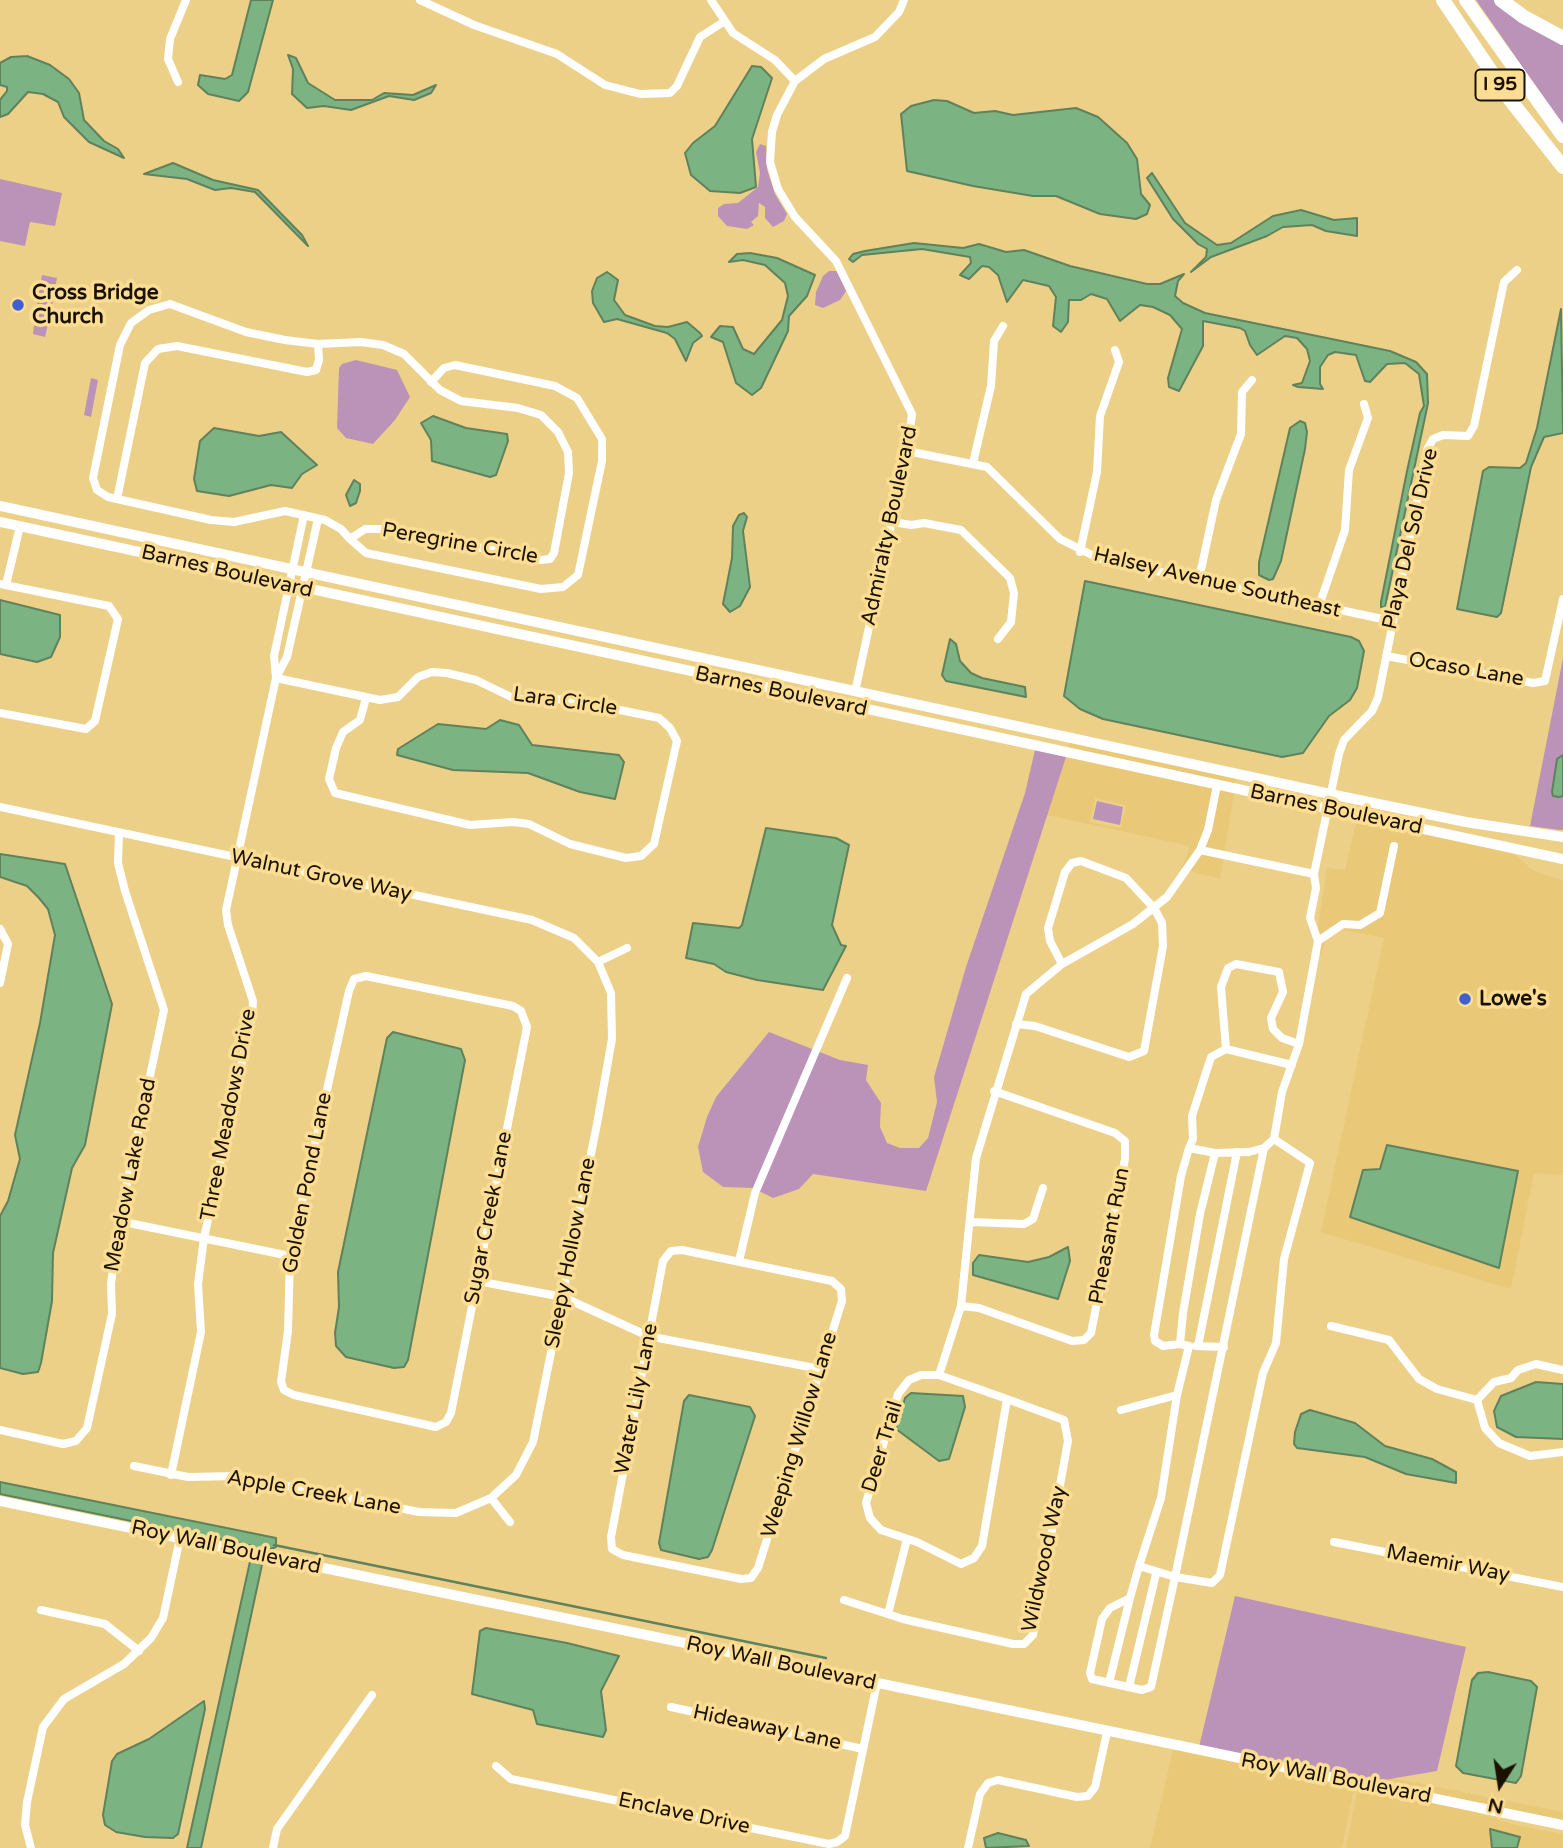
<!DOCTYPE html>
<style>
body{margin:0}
#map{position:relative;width:1563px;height:1848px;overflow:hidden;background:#edd087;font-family:"Varela Round",sans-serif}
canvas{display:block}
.north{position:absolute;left:1465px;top:1750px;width:70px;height:70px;-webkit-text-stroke:5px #fbdd93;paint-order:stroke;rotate:192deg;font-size:19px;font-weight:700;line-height:28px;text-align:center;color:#1a1100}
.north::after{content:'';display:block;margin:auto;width:24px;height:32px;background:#1a1100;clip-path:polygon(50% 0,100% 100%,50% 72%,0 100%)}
</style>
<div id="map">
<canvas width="1563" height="1848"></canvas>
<div class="north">N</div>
</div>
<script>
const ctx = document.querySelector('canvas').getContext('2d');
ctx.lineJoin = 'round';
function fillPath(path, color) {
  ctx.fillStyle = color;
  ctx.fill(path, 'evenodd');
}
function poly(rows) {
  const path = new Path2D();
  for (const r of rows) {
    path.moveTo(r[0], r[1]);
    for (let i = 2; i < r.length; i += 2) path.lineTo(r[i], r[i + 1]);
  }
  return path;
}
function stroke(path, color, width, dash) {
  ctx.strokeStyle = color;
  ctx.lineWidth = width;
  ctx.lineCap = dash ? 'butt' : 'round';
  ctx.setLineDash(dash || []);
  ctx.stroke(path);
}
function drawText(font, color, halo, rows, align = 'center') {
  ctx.font = font + ' "Varela Round",sans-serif';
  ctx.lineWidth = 7;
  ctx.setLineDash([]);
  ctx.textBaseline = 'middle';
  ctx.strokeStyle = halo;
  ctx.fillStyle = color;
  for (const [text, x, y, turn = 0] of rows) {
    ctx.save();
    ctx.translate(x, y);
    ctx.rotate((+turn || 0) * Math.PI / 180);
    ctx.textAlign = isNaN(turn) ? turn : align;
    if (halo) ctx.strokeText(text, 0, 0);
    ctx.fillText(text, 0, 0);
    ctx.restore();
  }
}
fillPath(poly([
 [1070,743,1236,778,1235,784,1068,748],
 [1066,757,1234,793,1220,879,1182,869,1190,846,1047,815],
 [1095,798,1126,805,1121,828,1090,822],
 [1357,819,1511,852,1534,871,1563,880,1563,1175,1534,1173,1511,1289,1321,1232,1384,938,1329,927,1321,955,1314,953,1327,868,1345,870],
 [1387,1145,1499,1268,1380,1169],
 [1173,1750,1354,1787,1342,1848,1150,1848],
 [1391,1778,1563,1812,1563,1820,1372,1782],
 [1358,1787,1472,1811,1512,1824,1563,1834,1563,1848,1346,1848]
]), '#e9c877');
fillPath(poly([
 [1476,0,1496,0,1563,41,1563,125],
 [760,144,766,146,767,169,775,194,787,214,784,221,773,227,765,218,765,207,759,203,758,216,751,222,754,225,747,229,727,226,718,216,718,208,724,204,738,203,758,187,760,173,756,152],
 [0,179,62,193,55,226,30,222,25,246,0,241],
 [829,271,837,271,846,291,840,300,823,308,815,305,816,292,823,276],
 [42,275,57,278,52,306,37,304],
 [36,308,51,311,45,337,33,334],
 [356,360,397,370,410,397,395,420,373,444,346,438,337,428,339,368,342,364],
 [91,378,98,380,91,417,84,415],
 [1563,658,1563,755,1557,759,1552,792,1559,797,1563,796,1563,830,1560,830,1530,826],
 [1035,750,1066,757,926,1191,813,1174,799,1189,773,1198,753,1188,723,1187,703,1172,698,1147,707,1117,716,1097,769,1032,840,1060,868,1065,866,1080,881,1103,880,1127,887,1143,900,1148,919,1148,928,1138,937,1102,934,1077,966,967,1025,793],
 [1097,801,1123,807,1120,825,1093,819],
 [1235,1596,1466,1647,1437,1771,1372,1782,1199,1747]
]), '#bb93b9');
const water = poly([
 [251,0,273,0,248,92,239,101,208,94,198,85,200,75,225,79,232,75,251,0],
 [288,55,296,58,308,83,335,100,372,100,384,93,413,95,436,85,431,93,414,100,389,96,351,110,324,106,307,108,292,94,293,69,288,55],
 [27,56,50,65,69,79,79,93,84,120,104,141,118,149,124,158,89,142,64,117,58,102,43,94,28,92,8,114,0,117,0,100,7,91,7,87,0,85,0,63,11,57,27,56],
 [752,66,761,67,772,78,752,139,756,187,740,193,710,191,691,175,685,153,693,143,715,126,752,66],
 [934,100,947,101,974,113,995,111,1013,115,1076,108,1098,117,1127,143,1137,159,1141,194,1150,205,1147,214,1136,219,1100,214,1056,196,1033,196,973,186,907,171,901,114,911,106,934,100],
 [173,163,213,180,258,190,302,235,308,246,255,192,231,188,215,190,187,179,144,174,173,163],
 [1152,173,1185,223,1217,245,1231,243,1273,216,1301,210,1334,220,1357,218,1357,236,1326,231,1312,225,1283,227,1267,236,1211,257,1191,272,1206,257,1207,249,1198,244,1173,219,1147,178,1152,173],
 [914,243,963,248,979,244,1006,252,1024,250,1070,266,1147,284,1160,284,1184,274,1178,281,1175,296,1183,303,1205,313,1390,351,1416,362,1427,374,1428,403,1385,607,1381,607,1381,602,1407,471,1420,413,1424,406,1419,374,1405,363,1387,364,1370,382,1365,381,1356,355,1335,352,1328,355,1320,367,1320,384,1323,389,1298,387,1293,385,1302,383,1310,361,1307,349,1297,338,1285,336,1257,355,1250,345,1245,331,1240,328,1203,321,1203,346,1179,391,1169,387,1168,378,1182,329,1170,315,1153,307,1140,305,1120,321,1107,299,1091,294,1081,300,1069,300,1068,322,1061,332,1053,326,1056,297,1049,286,1023,280,1007,302,998,275,989,267,982,266,969,279,960,275,971,263,970,257,922,249,862,255,853,262,849,259,853,254,865,251,914,243],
 [750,253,777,258,815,275,807,296,789,316,788,331,761,388,752,395,736,383,723,342,711,337,720,326,733,327,743,349,754,354,782,320,788,296,785,283,765,265,743,260,729,262,737,254,750,253],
 [607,272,618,280,614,300,625,315,655,326,668,327,687,322,700,333,702,336,693,343,686,361,675,339,667,333,617,319,604,322,593,303,592,291,597,278,607,272],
 [1561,309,1563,433,1544,437,1531,467,1501,613,1497,617,1457,609,1483,471,1489,467,1520,468,1526,463,1537,428,1561,309],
 [433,416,466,428,507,434,508,441,496,475,490,477,432,461,431,440,421,423,433,416],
 [1300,421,1305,423,1307,432,1305,449,1281,561,1273,579,1269,580,1259,575,1259,562,1290,428,1300,421],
 [214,428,259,436,281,432,317,465,302,474,292,488,271,485,229,496,197,491,194,479,200,441,214,428],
 [354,480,360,484,360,491,356,503,350,506,346,495,354,480],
 [744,513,747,517,743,531,750,587,740,606,730,612,723,604,732,558,733,526,739,515,744,513],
 [1085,581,1351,637,1359,641,1364,651,1357,688,1350,700,1329,716,1303,753,1282,757,1103,719,1080,709,1064,696,1085,581],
 [0,600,60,615,60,637,51,657,37,662,0,654,0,600],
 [950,639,956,644,960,661,971,673,982,678,1025,687,1026,697,946,681,942,675,950,639],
 [500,720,519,725,532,745,619,755,624,762,615,799,580,792,528,773,453,770,397,755,398,749,438,724,486,729,500,720],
 [1563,755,1563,796,1559,797,1553,796,1552,792,1557,759,1563,755],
 [766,828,836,838,849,845,832,925,841,945,846,946,823,990,757,980,726,972,714,964,686,958,693,923,739,928,742,925,766,828],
 [0,854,65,864,112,1004,85,1145,72,1168,53,1253,52,1301,41,1363,38,1372,23,1374,0,1368,0,1216,8,1201,20,1159,15,1135,40,1023,55,935,48,909,39,898,27,886,0,877,0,854],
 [393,1032,461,1049,465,1060,408,1360,404,1367,394,1368,346,1357,336,1346,335,1333,339,1307,338,1272,387,1038,393,1032],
 [1387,1145,1518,1171,1499,1268,1350,1217,1363,1170,1380,1169,1387,1145],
 [1068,1247,1070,1261,1058,1299,973,1275,973,1263,979,1255,1028,1262,1049,1257,1068,1247],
 [1536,1382,1563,1384,1563,1439,1516,1437,1497,1427,1494,1411,1501,1396,1536,1382],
 [911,1393,963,1396,965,1407,949,1459,939,1461,896,1429,905,1398,911,1393],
 [689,1395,750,1407,755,1416,712,1550,708,1557,699,1559,661,1550,659,1543,684,1401,689,1395],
 [1310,1410,1355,1423,1385,1446,1432,1459,1456,1472,1456,1483,1406,1474,1365,1457,1297,1448,1294,1444,1295,1432,1301,1414,1310,1410],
 [0,1482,276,1538,276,1547,266,1551,253,1549,253,1546,0,1494,0,1482],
 [251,1557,263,1560,201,1848,187,1848,251,1557],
 [486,1628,567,1643,619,1656,601,1691,606,1730,603,1737,537,1724,533,1710,472,1694,480,1631,486,1628],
 [1488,1672,1531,1681,1537,1687,1521,1776,1516,1783,1463,1773,1456,1766,1472,1680,1478,1673,1488,1672],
 [204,1701,205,1709,178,1834,173,1838,145,1837,116,1832,105,1825,103,1815,112,1761,117,1754,149,1739,204,1701],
 [1490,1829,1520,1837,1517,1848,1492,1848,1490,1829],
 [998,1833,1026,1840,1029,1846,986,1848,984,1838,998,1833]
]);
fillPath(water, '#7cb383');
stroke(water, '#5f825c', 2);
stroke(poly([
 [274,1545,826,1658]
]), '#5f825c', 2.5);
stroke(poly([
 [420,0,474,25,557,54,605,85,640,94,670,93,677,86,700,37,725,21],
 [711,0,733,33,775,60,795,81],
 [178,82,168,59,170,39,186,0],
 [170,304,246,332,285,340,318,344,361,342,383,345,404,354,440,390,461,401,518,408,541,415,558,432,568,452,569,473,554,553,550,559,541,560,387,529,365,529,350,539,341,529,325,520,285,511,234,522,211,520,108,497,97,490,93,478,120,345,131,323,149,310,170,304],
 [907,451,987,467,1060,539,1100,559,1392,621],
 [973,463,991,386,994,341,1003,326],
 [117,499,145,363,158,349,177,346,307,372,316,370,319,360,318,344],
 [893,522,911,525,924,523,961,530,1010,578,1014,593,1011,622,998,639],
 [350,539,366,553,541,589,563,587,578,575,602,461,602,439,577,398,555,386,455,365,444,368,431,382],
 [1080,552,1097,472,1100,416,1119,362,1115,350],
 [1199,579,1216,500,1241,434,1242,392,1252,380],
 [0,584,109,606,118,619,95,721,86,729,0,713],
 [6,585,20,526],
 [1319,606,1345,530,1349,470,1368,418,1364,404],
 [1386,656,1533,683,1545,681,1563,599],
 [276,678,380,700,398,697,418,677,432,672,447,673,476,680,511,697,528,701,566,699,659,718,670,728,677,741,654,844,641,856,626,858,570,844,529,824,513,822,470,825,335,793,329,779,336,748,343,732,360,720,366,698],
 [276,678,274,656,304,515],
 [855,692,907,451,912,414,836,261,795,217,778,189,770,162,772,132,777,115,795,81,824,59,875,37,899,12,904,0],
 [0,807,532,920,574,938,598,962,611,993,612,1039,597,1124,533,1442,516,1475,491,1498,456,1513,419,1512,237,1476,188,1477,134,1466],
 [1200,850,1314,874],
 [0,929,8,944,0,983],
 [1318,941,1310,918,1316,888,1314,874,1339,754,1344,740,1372,711,1378,698,1427,450,1433,439,1443,435,1468,436,1474,426,1504,282,1517,270],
 [598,962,627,948],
 [366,976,513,1006,521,1011,527,1027,451,1413,446,1422,436,1427,294,1395,284,1390,281,1382,288,1331,290,1256,349,991,354,979,366,976],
 [1016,1024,1035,1026,1129,1057,1144,1051,1163,946,1162,923,1154,908,1126,878,1081,861,1072,863,1065,872,1048,928,1050,941,1062,964],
 [1292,1065,1226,1049,1221,987,1228,968,1236,964,1279,972,1283,992,1271,1018,1273,1029,1282,1038,1299,1044],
 [1264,1148,1175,1577,1212,1583,1220,1575,1263,1373,1276,1343,1284,1259,1310,1163,1274,1139],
 [1215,1153,1189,1148,1193,1139,1192,1116,1211,1057,1226,1049],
 [119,1221,290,1256],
 [971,1222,1024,1224,1033,1219,1043,1188],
 [682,1250,832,1281,841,1289,842,1301,758,1568,751,1578,741,1579,623,1555,612,1549,611,1537,663,1261,671,1251,682,1250],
 [739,1261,755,1193,847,978],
 [477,1281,563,1297,648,1336,820,1369],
 [961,1306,979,1308,1072,1341,1084,1340,1091,1333,1125,1159,1125,1141,1115,1133,994,1091],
 [1331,1326,1389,1340,1419,1379,1437,1389,1477,1400],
 [1180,1344,1163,1346,1155,1341,1154,1335,1181,1176,1189,1148],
 [1196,1346,1224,1347],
 [1198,1346,1237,1152],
 [1563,1370,1536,1364,1518,1370,1511,1378,1494,1382,1477,1400,1485,1428,1499,1443,1530,1456,1563,1452],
 [939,1375,961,1306,976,1158,1026,994,1062,964,1133,924,1167,897,1200,850,1208,830,1217,785],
 [1121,1410,1177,1395],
 [0,1430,63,1444,76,1441,87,1428,112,1314,111,1284,119,1221,164,1010,125,891,118,863,119,832],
 [171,1475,201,1332,198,1284,204,1238,252,1016,253,1001,228,925,226,910,276,678,287,657,318,519],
 [491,1498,510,1522],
 [1334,1542,1563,1587],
 [1139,1566,1130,1598,1110,1608,1102,1619,1090,1673,1092,1679,1142,1690,1151,1687,1175,1577,1139,1566,1161,1498,1177,1395,1189,1346,1180,1344,1183,1313,1200,1214,1215,1153,1249,1152,1264,1148,1274,1139,1282,1092,1299,1044,1318,941,1343,924,1360,925,1380,913,1394,846],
 [844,1600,903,1619,1013,1644,1024,1644,1033,1635,1068,1441,1064,1420,1007,1399,939,1375,921,1375,909,1380,898,1394,866,1503,870,1518,881,1530,917,1542,961,1564,974,1558,982,1546,1007,1399],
 [41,1610,105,1624,139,1651],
 [888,1614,907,1539],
 [1109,1683,1130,1598],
 [1129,1687,1156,1574],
 [671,1707,863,1749],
 [496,1766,511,1779,829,1844,837,1842,845,1836,877,1683],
 [31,1848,25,1825,27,1802,43,1727,64,1699,124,1664,151,1638,163,1618,180,1538],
 [273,1848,277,1829,372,1695],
 [968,1848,980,1794,988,1783,998,1780,1077,1797,1088,1796,1095,1787,1107,1732]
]), '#fff', 8);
stroke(poly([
 [0,1501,1563,1825]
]), '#fff', 10);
stroke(poly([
 [0,506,1330,794,1466,822,1563,837],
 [0,522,1563,859]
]), '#fff', 10);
stroke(poly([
 [1443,0,1511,101,1563,167],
 [1466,0,1563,136],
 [1501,0,1524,17,1563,38]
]), '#fff', 14);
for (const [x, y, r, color] of [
 [18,305,7,"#405fd2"],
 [1465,999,7,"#405fd2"]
]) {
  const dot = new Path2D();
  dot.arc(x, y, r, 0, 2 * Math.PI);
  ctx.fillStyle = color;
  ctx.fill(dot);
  stroke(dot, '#fbdd93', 2.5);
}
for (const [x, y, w] of [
 [1500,85,49]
]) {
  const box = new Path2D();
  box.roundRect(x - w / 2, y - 15.5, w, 31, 5);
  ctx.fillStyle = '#fbdd93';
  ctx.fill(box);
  stroke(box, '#1a1100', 2);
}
drawText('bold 19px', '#1a1100', null, [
 ["I 95",1500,85]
]);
drawText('bold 21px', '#1a1100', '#fbdd93', [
 ["Cross Bridge",32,293],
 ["Church",32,317],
 ["Lowe's",1479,999]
], 'left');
drawText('21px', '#1a1100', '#fbdd93', [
 ["Admiralty Boulevard",890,526,-78],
 ["Playa Del Sol Drive",1411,539,-77],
 ["Peregrine Circle",460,544,10],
 ["Barnes Boulevard",227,572,13],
 ["Halsey Avenue Southeast",1217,583,13],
 ["Ocaso Lane",1466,670,10],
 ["Barnes Boulevard",781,692,12],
 ["Lara Circle",565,702,8],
 ["Barnes Boulevard",1336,810,12],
 ["Walnut Grove Way",321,876,12],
 ["Three Meadows Drive",229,1115,-79],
 ["Meadow Lake Road",131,1175,-79],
 ["Golden Pond Lane",308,1183,-79],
 ["Sugar Creek Lane",489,1218,-79],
 ["Pheasant Run",1110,1236,-79],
 ["Sleepy Hollow Lane",571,1253,-79],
 ["Water Lily Lane",637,1399,-79],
 ["Weeping Willow Lane",800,1435,-73],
 ["Deer Trail",883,1447,-73],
 ["Apple Creek Lane",314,1493,10],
 ["Roy Wall Boulevard",226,1548,12],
 ["Wildwood Way",1045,1559,-78],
 ["Maemir Way",1448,1564,11],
 ["Roy Wall Boulevard",781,1664,12],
 ["Hideaway Lane",767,1728,12],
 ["Roy Wall Boulevard",1336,1779,11],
 ["Enclave Drive",684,1814,12]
]);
</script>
